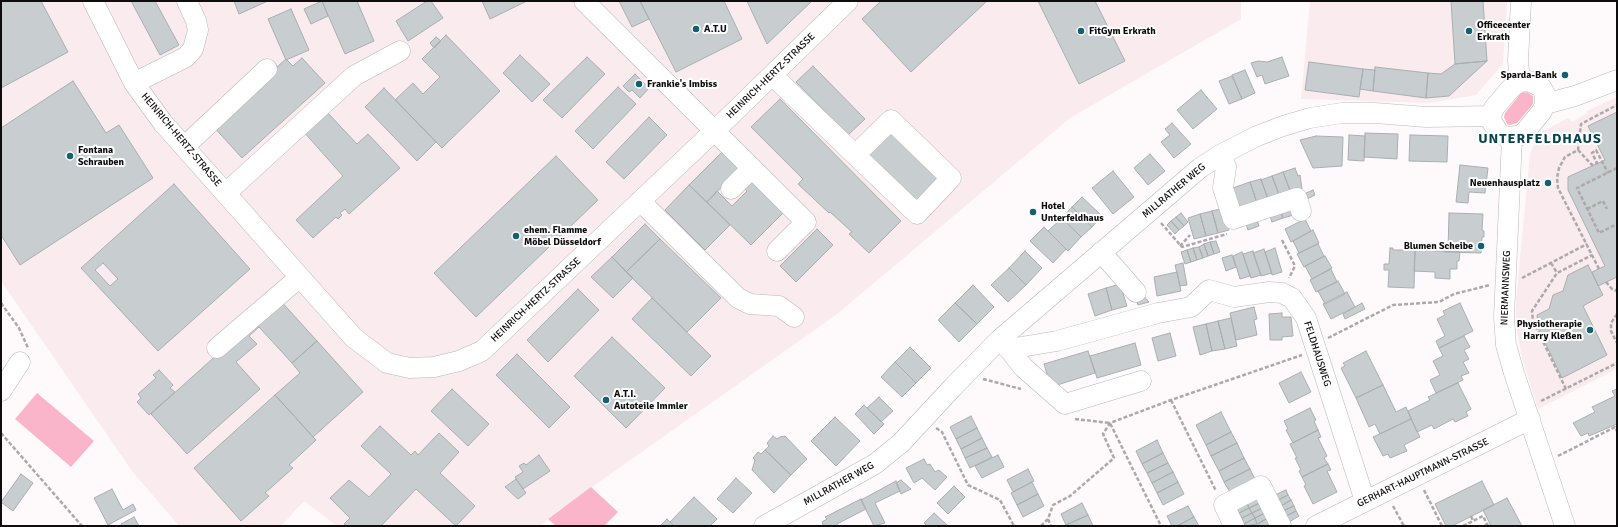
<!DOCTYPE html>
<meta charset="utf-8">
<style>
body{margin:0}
#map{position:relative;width:1618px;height:527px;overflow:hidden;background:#fefafb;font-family:Signika,sans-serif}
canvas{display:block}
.frame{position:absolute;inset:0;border:2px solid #0e0c0d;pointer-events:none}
</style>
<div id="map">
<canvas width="1618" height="527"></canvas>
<div class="frame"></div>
</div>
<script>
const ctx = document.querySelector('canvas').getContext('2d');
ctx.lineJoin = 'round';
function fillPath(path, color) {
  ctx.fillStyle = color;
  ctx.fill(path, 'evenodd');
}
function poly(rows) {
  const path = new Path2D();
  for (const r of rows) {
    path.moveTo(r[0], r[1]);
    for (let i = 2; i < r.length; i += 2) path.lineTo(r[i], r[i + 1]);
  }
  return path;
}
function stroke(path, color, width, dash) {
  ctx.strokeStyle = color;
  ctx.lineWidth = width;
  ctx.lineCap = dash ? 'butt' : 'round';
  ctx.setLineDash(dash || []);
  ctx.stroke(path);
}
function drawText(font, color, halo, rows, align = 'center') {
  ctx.font = font + ' Signika,sans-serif';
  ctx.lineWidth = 4;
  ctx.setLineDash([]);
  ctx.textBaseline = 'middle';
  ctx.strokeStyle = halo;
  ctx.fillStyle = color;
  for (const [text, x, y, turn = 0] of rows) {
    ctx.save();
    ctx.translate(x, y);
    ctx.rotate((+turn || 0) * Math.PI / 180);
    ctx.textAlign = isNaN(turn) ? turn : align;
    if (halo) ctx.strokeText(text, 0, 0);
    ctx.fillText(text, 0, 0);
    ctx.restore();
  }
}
fillPath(poly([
 [1,1,1241,1,1241,19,1070,118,836,315,551,516,541,526,337,526,304,501,281,526,179,526,132,471,1,281],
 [1310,1,1507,1,1503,64,1476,95,1429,103,1301,99],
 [1617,97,1617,369,1538,409,1522,358,1516,326,1516,301,1530,154,1539,133,1568,118,1572,122,1586,114,1587,111]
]), '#faebef');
fillPath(poly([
 [1527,92,1533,96,1533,104,1517,123,1510,125,1507,124,1504,117,1505,113,1521,93],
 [37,393,94,441,71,467,15,419],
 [591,487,618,512,604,526,556,526,548,519]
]), '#fbb5ca');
const building = poly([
 [1,1,41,1,68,52,1,88,1,1],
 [131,1,155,1,179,45,160,55,131,1],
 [234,1,268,1,239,14,234,1],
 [322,1,328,16,311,24,304,9,322,1],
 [322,1,357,1,374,41,345,54,322,1],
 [427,1,431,1,443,18,408,41,396,21,427,1],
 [482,1,527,1,490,19,482,1],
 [619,1,640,1,649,19,632,27,619,1],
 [640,1,724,1,742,39,676,72,640,1],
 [747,1,812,1,767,44,747,1],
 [881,1,987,1,911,72,862,19,881,1],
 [1038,1,1095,1,1125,61,1079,84,1038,1],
 [1451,1,1483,1,1487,61,1455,64,1451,1],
 [291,9,309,50,286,60,268,19,291,9],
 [446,35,500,91,442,148,395,100,413,83,423,94,440,77,422,59,446,35],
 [436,37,441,41,434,48,430,43,436,37],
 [520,55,550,84,532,102,503,73,520,55],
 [587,57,605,74,562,118,543,100,587,57],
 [1282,57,1289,76,1265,84,1262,75,1257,77,1251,63,1258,61,1267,62,1282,57],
 [302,58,325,83,242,158,212,125,286,59,293,66,302,58],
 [1487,61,1449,96,1426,98,1428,73,1441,74,1455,64,1487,61],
 [1309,62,1363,69,1359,97,1305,90,1309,62],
 [813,66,865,119,848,135,796,82,813,66],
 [1375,67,1428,73,1426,98,1373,91,1375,67],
 [1363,69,1375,70,1373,91,1360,89,1363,69],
 [1245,70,1255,93,1242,99,1232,75,1245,70],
 [635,74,649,88,640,98,632,90,629,92,623,86,635,74],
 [1232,76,1242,99,1229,104,1219,81,1232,76],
 [73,81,106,133,119,125,153,178,20,265,1,235,1,128,73,81],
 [618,87,636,104,593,149,575,131,618,87],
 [384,88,436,142,417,161,365,107,384,88],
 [1201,90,1217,109,1193,129,1177,110,1201,90],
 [780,99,901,221,869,253,849,234,852,232,830,212,829,213,798,184,803,179,751,127,780,99],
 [326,111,357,144,368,134,400,168,349,214,345,209,340,213,342,215,338,219,336,217,313,238,296,220,343,176,303,131,326,111],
 [1617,112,1617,277,1598,286,1592,272,1605,266,1568,190,1568,177,1605,160,1588,126,1617,112],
 [649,117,667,135,624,179,606,162,649,117],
 [1172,123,1191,144,1174,158,1161,142,1170,135,1165,129,1172,123],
 [890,131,940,180,915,206,865,157,890,131],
 [1365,133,1398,134,1397,159,1364,157,1365,133],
 [1349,135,1365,136,1364,161,1348,160,1349,135],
 [1410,135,1448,136,1447,162,1409,161,1410,135],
 [1316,136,1343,137,1342,166,1313,168,1300,140,1316,136],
 [724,150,741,167,707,202,689,185,724,150],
 [1150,154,1165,171,1148,185,1134,168,1150,154],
 [556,156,598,200,476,317,434,273,556,156],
 [1460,165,1488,168,1485,193,1469,192,1468,203,1456,202,1460,165],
 [1295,168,1298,176,1300,175,1302,189,1291,193,1283,172,1295,168],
 [1113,171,1134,197,1113,214,1092,188,1113,171],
 [1283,172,1291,193,1280,197,1272,176,1283,172],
 [1272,176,1280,197,1269,201,1261,180,1272,176],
 [1261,179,1268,200,1257,203,1250,182,1261,179],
 [751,180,784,212,751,245,707,202,717,191,732,206,747,191,743,187,751,180],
 [1250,182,1257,203,1237,210,1230,189,1250,182],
 [174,184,250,269,158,351,81,268,174,184],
 [103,263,118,279,110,286,95,270,103,263],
 [689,185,730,225,705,250,665,210,689,185],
 [1313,190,1315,195,1305,200,1302,195,1313,190],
 [1082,197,1102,216,1092,227,1072,207,1082,197],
 [1072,207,1092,227,1081,237,1062,218,1072,207],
 [1224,208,1229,230,1218,233,1212,211,1224,208],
 [1293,209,1294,215,1283,218,1281,213,1293,209],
 [1212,211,1218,233,1206,236,1200,214,1212,211],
 [1181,213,1188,222,1184,226,1176,217,1181,213],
 [1281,213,1283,218,1272,222,1270,216,1281,213],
 [1449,213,1483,214,1482,230,1484,231,1484,237,1482,237,1481,253,1445,252,1445,250,1448,250,1449,213],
 [1200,214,1206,236,1194,239,1188,218,1200,214],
 [1176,217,1184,226,1179,230,1171,221,1176,217],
 [1062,218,1081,237,1068,251,1048,231,1062,218],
 [1305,219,1311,231,1291,242,1285,229,1305,219],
 [1257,220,1259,226,1248,230,1246,224,1257,220],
 [1171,221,1179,230,1175,234,1167,225,1171,221],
 [645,224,660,239,626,272,612,257,645,224],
 [1044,227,1066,249,1053,263,1030,241,1044,227],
 [817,229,833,245,796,282,780,266,817,229],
 [1313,230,1319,243,1299,253,1293,241,1313,230],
 [660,239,721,298,687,332,626,272,660,239],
 [1216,241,1220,252,1214,254,1210,242,1216,241],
 [1210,242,1214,254,1208,256,1204,244,1210,242],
 [1204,244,1208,256,1203,258,1199,247,1204,244],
 [1318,244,1324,256,1304,267,1297,254,1318,244],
 [1199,247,1203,258,1197,260,1193,248,1199,247],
 [1193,248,1197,260,1191,262,1187,250,1193,248],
 [1275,248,1282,272,1272,275,1265,252,1275,248],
 [1390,248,1393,248,1393,250,1415,250,1414,288,1388,287,1389,270,1384,270,1384,264,1389,264,1390,248],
 [1264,249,1272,273,1261,276,1253,253,1264,249],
 [1187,250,1191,262,1185,264,1181,252,1187,250],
 [1415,250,1460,252,1459,261,1457,261,1457,269,1450,269,1450,279,1435,278,1435,272,1414,271,1415,250],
 [1025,251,1042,268,1026,285,1009,268,1025,251],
 [1253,251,1261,275,1251,278,1243,254,1253,251],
 [1242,252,1250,276,1240,279,1233,256,1242,252],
 [1232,255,1236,267,1226,271,1222,258,1232,255],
 [1325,256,1332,268,1312,279,1305,266,1325,256],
 [612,257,633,278,613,298,591,277,612,257],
 [1183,263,1187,285,1180,286,1175,265,1183,263],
 [1588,265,1603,295,1583,306,1607,355,1562,378,1538,328,1537,315,1549,309,1553,295,1563,291,1568,275,1588,265],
 [1009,268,1026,285,1008,302,991,285,1009,268],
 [1331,269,1337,282,1316,292,1310,280,1331,269],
 [1177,272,1181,291,1157,296,1154,277,1177,272],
 [1338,281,1345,294,1325,304,1318,291,1338,281],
 [1120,284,1127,306,1112,310,1106,288,1120,284],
 [973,285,994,307,977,324,955,303,973,285],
 [1106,288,1112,310,1095,316,1088,294,1106,288],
 [578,289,599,310,548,362,527,340,578,289],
 [1347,292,1355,307,1331,319,1323,304,1347,292],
 [1141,293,1149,302,1138,305,1135,295,1141,293],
 [652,298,711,356,691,376,632,319,652,298],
 [279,299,317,341,292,363,259,327,249,336,257,344,236,362,260,389,187,454,151,414,279,299],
 [955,303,977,324,959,342,938,320,955,303],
 [1362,303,1365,309,1345,319,1343,314,1362,303],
 [1460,303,1473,331,1439,348,1436,341,1445,336,1437,319,1445,315,1443,311,1460,303],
 [1254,307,1257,319,1254,320,1257,335,1236,340,1230,313,1254,307],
 [1282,313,1282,317,1291,317,1293,336,1282,337,1282,340,1270,340,1269,314,1282,313],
 [1231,318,1237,346,1225,349,1218,321,1231,318],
 [1218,321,1225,349,1212,351,1206,324,1218,321],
 [1206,324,1212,351,1200,355,1193,327,1206,324],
 [1170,333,1176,356,1158,361,1152,338,1170,333],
 [1464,336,1470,347,1464,350,1469,359,1463,362,1469,373,1461,376,1463,380,1436,393,1430,380,1440,375,1433,361,1443,356,1439,348,1464,336],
 [612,337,665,388,626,428,574,376,612,337],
 [317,341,363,392,313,437,275,395,300,373,292,363,317,341],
 [1135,343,1141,365,1097,378,1090,356,1135,343],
 [910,347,931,368,916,383,895,362,910,347],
 [1088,351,1095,373,1051,387,1044,364,1088,351],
 [1366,351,1383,385,1356,398,1341,368,1345,366,1343,363,1366,351],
 [517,354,570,407,549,428,496,375,517,354],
 [895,362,916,383,902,397,881,377,895,362],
 [159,370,173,385,170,388,175,392,149,415,137,402,141,398,138,394,156,378,153,375,159,370],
 [1301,372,1311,392,1289,403,1279,383,1301,372],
 [1458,383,1471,409,1466,412,1468,416,1455,422,1453,419,1434,429,1432,425,1417,432,1408,411,1430,400,1428,397,1458,383],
 [1383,385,1396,412,1406,407,1411,419,1380,434,1375,424,1369,427,1356,398,1383,385],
 [452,389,489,424,468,446,431,411,452,389],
 [1617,389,1617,424,1589,436,1588,433,1581,436,1573,423,1595,412,1592,407,1615,396,1612,391,1617,389],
 [275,395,316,440,289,465,293,468,265,493,269,496,241,521,194,468,275,395],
 [879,397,893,411,881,422,867,408,879,397],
 [864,405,884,424,874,434,855,414,864,405],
 [1310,408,1316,420,1314,421,1318,430,1293,443,1286,430,1288,429,1284,421,1310,408],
 [1221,412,1231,432,1206,445,1196,425,1221,412],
 [971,416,977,428,956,439,950,427,971,416],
 [835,417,860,441,836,466,811,441,835,417],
 [1411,419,1420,437,1404,445,1407,451,1390,458,1388,454,1383,456,1373,437,1411,419],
 [380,426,411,455,415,451,418,455,439,433,459,452,440,473,475,506,456,526,416,489,381,526,347,526,344,524,350,518,330,498,349,480,369,497,391,474,361,446,380,426],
 [977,428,982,438,961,449,956,439,977,428],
 [1318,430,1321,437,1318,438,1327,456,1324,458,1328,464,1302,477,1299,471,1301,470,1295,458,1297,458,1290,444,1318,430],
 [1231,432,1237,443,1211,456,1206,445,1231,432],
 [773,436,777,439,780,437,785,436,807,459,791,475,765,450,769,446,767,443,773,436],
 [982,438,987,448,965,458,961,449,982,438],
 [1157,440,1163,453,1142,464,1136,451,1157,440],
 [1237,443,1244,458,1219,471,1211,456,1237,443],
 [987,448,992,457,970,468,965,458,987,448],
 [765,450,791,475,774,493,752,470,755,460,753,458,758,452,761,454,765,450],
 [1163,453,1168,463,1147,473,1142,464,1163,453],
 [539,455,550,471,523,489,515,477,523,472,519,466,524,463,526,465,539,455],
 [998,455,1004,467,982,478,975,466,998,455],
 [1244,458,1250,469,1224,482,1219,471,1244,458],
 [924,459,927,465,930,464,935,472,939,470,947,477,935,490,922,478,914,483,906,468,924,459],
 [1168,463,1173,472,1152,483,1147,473,1168,463],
 [1328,464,1331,470,1327,471,1337,492,1313,504,1304,486,1306,485,1302,477,1328,464],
 [1028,469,1034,481,1013,492,1007,480,1028,469],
 [1250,469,1256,481,1231,494,1224,482,1250,469],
 [1173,472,1178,482,1157,493,1152,483,1173,472],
 [21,474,33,483,13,511,1,502,21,474],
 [736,478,752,493,733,513,717,499,736,478],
 [516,479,526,493,518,499,505,487,516,479],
 [901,480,911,489,901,494,896,483,901,480],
 [896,481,900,491,875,503,885,523,874,526,861,500,896,481],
 [1482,481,1494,505,1452,526,1446,526,1435,504,1482,481],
 [1032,482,1038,494,1017,505,1011,493,1032,482],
 [1178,482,1184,494,1163,505,1157,493,1178,482],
 [954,486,965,497,948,514,937,503,954,486],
 [112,489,123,510,133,504,136,510,108,525,94,498,112,489],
 [1286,490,1288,495,1278,500,1275,495,1286,490],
 [1038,494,1044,506,1023,517,1017,505,1038,494],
 [1288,495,1291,500,1281,506,1278,500,1288,495],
 [694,497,717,519,710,526,674,526,670,522,694,497],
 [1257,497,1260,503,1249,508,1247,503,1257,497],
 [1507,498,1522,526,1491,526,1483,510,1507,498],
 [861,499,866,509,837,524,837,526,822,526,823,525,822,522,827,519,825,517,861,499],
 [1291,500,1294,506,1283,511,1281,506,1291,500],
 [1082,503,1088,515,1066,525,1061,514,1082,503],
 [1247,503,1249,508,1239,513,1236,508,1247,503],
 [1260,503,1262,508,1252,513,1249,508,1260,503],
 [1188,506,1194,517,1177,526,1172,526,1167,516,1188,506],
 [1294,506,1296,511,1286,516,1283,511,1294,506],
 [1249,508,1252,513,1242,518,1239,513,1249,508],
 [1262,508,1265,513,1255,518,1252,513,1262,508],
 [1296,511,1299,516,1289,522,1286,516,1296,511],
 [934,513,947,525,947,526,927,526,924,523,934,513],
 [1252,513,1255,518,1244,524,1242,518,1252,513],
 [1265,513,1268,518,1257,524,1255,518,1265,513],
 [1088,515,1093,526,1067,526,1066,525,1088,515],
 [134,517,139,526,122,526,121,524,134,517],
 [1194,517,1199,526,1177,526,1194,517],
 [1255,518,1257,524,1246,526,1244,524,1255,518],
 [1268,518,1270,524,1266,526,1258,526,1257,524,1268,518],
 [667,519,674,526,660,526,667,519]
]);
fillPath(building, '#c8cecf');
stroke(building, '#a9afb1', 1);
const minor = poly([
 [93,1,134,83,163,123,354,338,387,363,410,368,434,367,459,361,482,351,729,117,848,1],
 [584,1,806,222,777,251],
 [772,75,874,173,917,214,951,178,891,120,855,155],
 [1529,81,1541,87,1545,94,1545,104,1542,111,1524,133,1518,136,1506,137,1499,133,1492,122,1491,116,1494,108,1512,87,1520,82,1529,81],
 [1520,82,1518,61,1521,1],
 [134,83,186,57,193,49,198,30,196,21,187,1],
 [1545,104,1575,96,1617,80],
 [1512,138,1504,317,1506,345,1514,373,1565,526],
 [184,147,267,69],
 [1220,155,1226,167,1223,188,1233,219,1297,198,1301,211],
 [731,189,752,168],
 [226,193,354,76,400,51],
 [640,201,738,298,750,304,779,306,794,317],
 [1101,252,1136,292],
 [999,340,1009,349,1057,341,1158,313,1191,307,1209,290,1234,297,1269,292,1282,293,1292,298,1306,318,1365,501],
 [217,348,300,277],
 [1009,349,1023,367,1065,404,1141,381],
 [1,391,20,362],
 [764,526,875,464,901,443,953,387,999,340,1200,168,1220,155,1257,136,1283,126,1310,118,1342,113,1375,113,1426,117,1491,116],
 [1234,526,1224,505,1261,486,1281,526],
 [1316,526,1530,419]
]);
stroke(minor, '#bcb6b8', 21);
stroke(poly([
 [1578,150,1592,165,1597,163,1592,153,1596,150,1608,173],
 [1617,168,1577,188,1599,233,1617,224],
 [1587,209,1603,201,1607,209],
 [1161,223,1182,247,1227,234],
 [1282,240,1295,266,1289,278],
 [1180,246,1190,235],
 [1551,263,1557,273],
 [1599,269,1558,188,1557,178,1559,168,1565,157,1578,150,1581,124,1617,105],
 [1522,278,1587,244],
 [1606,282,1612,289,1617,291],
 [1,303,19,328,28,348],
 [1617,314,1611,323,1611,331,1617,343],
 [1328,338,1393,305,1439,302,1454,294,1490,285],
 [983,379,1021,389],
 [1566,389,1533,321,1532,311,1557,273,1592,255],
 [1171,400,1216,491],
 [1541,401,1617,363],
 [1075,419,1110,423,1161,526],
 [936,428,942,432,968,485,1000,500,1014,526],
 [1,433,82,526],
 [1558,456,1615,427,1617,431],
 [1424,490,1442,526],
 [1393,506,1404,526],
 [1471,516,1473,521],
 [1048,519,1051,526],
 [1041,526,1048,519,1053,505,1070,496,1114,458,1103,434,1110,423,1171,400,1302,355],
 [1463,526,1483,516,1488,526],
 [1485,526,1487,524,1491,526]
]), '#ada9aa', 2.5, [4, 2]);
stroke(minor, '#fff', 20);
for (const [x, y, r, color] of [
 [696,29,4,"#14606c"],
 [1081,31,4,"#14606c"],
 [1469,31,4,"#14606c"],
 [1565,75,4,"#14606c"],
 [639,84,4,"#14606c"],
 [70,156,4,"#14606c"],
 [1548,183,4,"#14606c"],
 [1033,212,4,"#14606c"],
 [516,236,4,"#14606c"],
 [1481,246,4,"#14606c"],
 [1590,330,4,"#14606c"],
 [606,400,4,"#14606c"]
]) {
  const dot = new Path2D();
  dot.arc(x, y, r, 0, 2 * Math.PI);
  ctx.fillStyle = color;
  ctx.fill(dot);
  stroke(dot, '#fff', 1.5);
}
drawText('bold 10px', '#0e0c0d', '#fff', [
 ["Officecenter",1477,25],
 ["Erkrath",1477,37],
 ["A.T.U",704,29],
 ["FitGym Erkrath",1089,31],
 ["Sparda-Bank",1557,75,"right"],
 ["Frankie's Imbiss",647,84],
 ["Fontana",78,150],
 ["Schrauben",78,162],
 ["Neuenhausplatz",1540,183,"right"],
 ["Hotel",1041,206],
 ["Unterfeldhaus",1041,218],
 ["ehem. Flamme",524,230],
 ["Möbel Düsseldorf",524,242],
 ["Blumen Scheibe",1473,246,"right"],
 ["Physiotherapie",1582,324,"right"],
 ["Harry Kleßen",1582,336,"right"],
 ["A.T.I.",614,394],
 ["Autoteile Immler",614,406]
], 'left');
drawText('10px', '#0e0c0d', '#fff', [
 ["HEINRICH-HERTZ-STRASSE",771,76,-44],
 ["HEINRICH-HERTZ-STRASSE",181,140,50],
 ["MILLRATHER WEG",1174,191,-40],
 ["NIERMANNSWEG",1506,288,-88],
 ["HEINRICH-HERTZ-STRASSE",536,300,-43],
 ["FELDHAUSWEG",1317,354,72],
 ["GERHART-HAUPTMANN-STRASSE",1423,473,-26],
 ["MILLRATHER WEG",839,484,-29]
]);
ctx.letterSpacing = '1px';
drawText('bold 14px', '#06454f', '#fff', [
 ["UNTERFELDHAUS",1540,139]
]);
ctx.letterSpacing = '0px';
</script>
